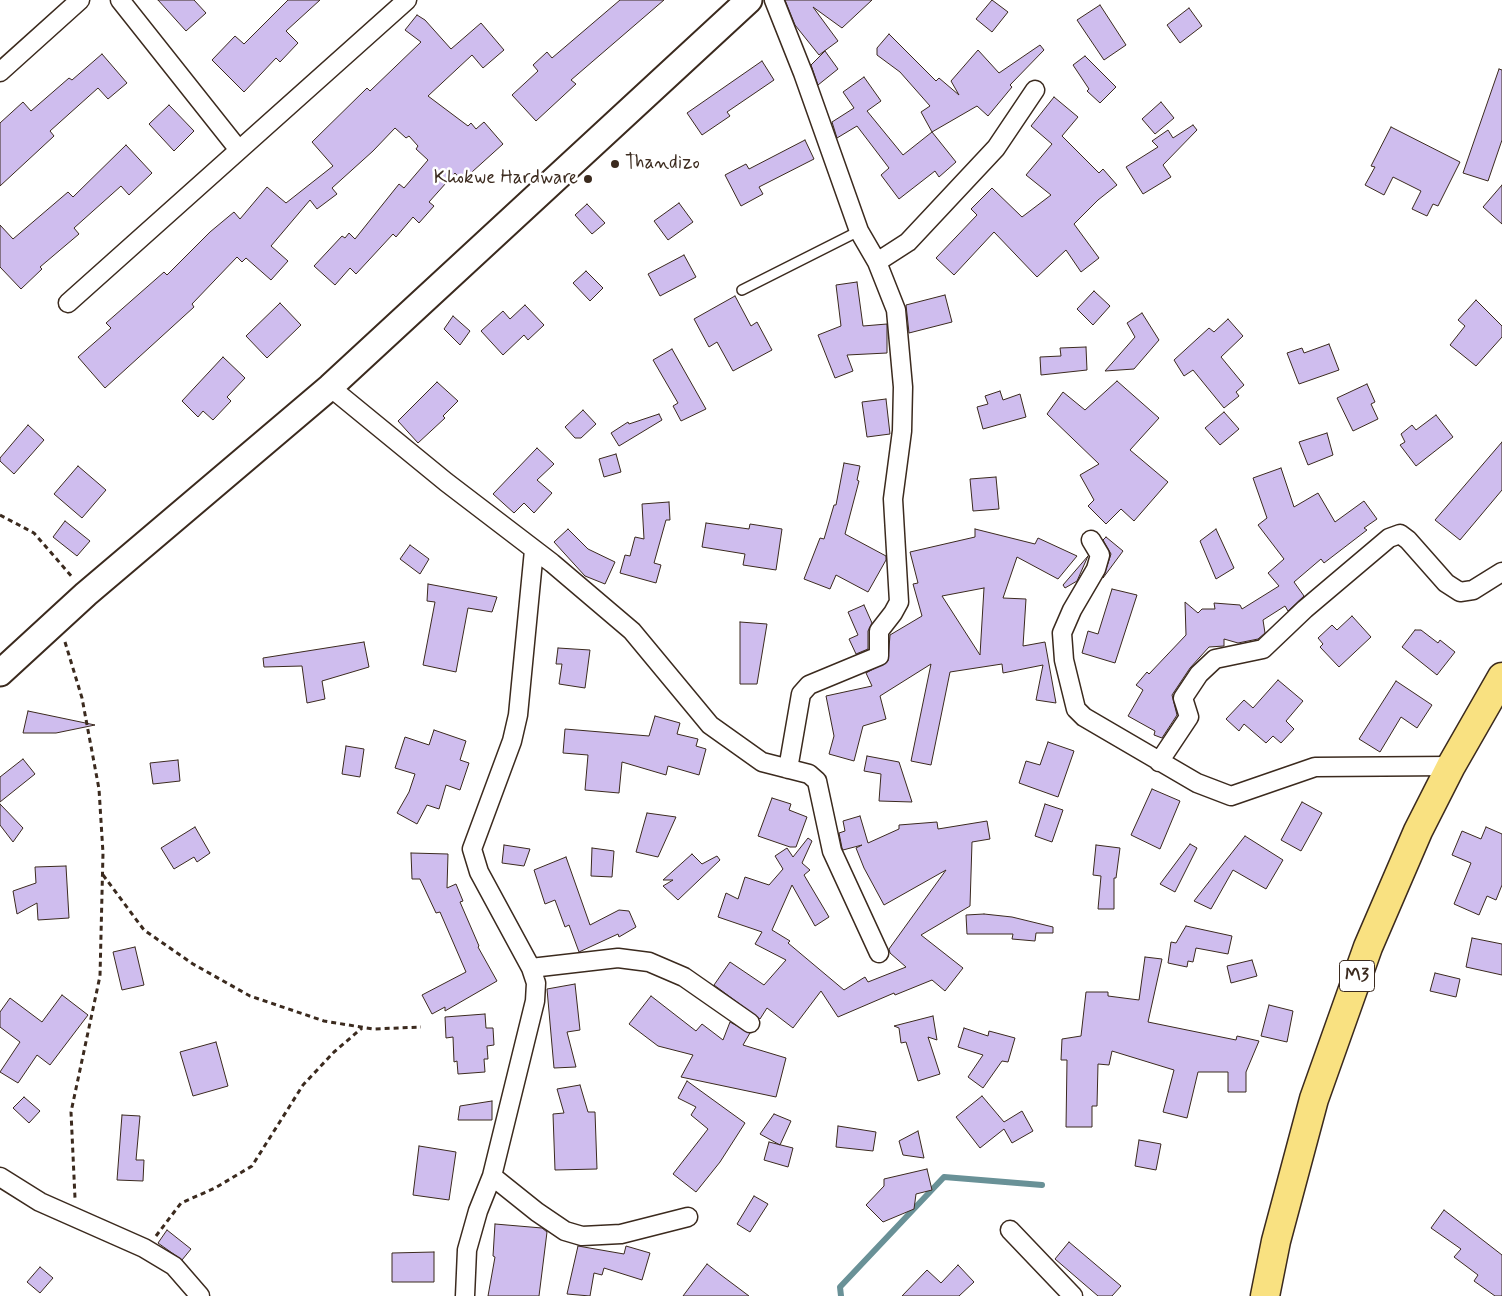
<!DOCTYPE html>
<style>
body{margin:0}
canvas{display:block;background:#fff}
</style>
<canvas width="1502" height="1296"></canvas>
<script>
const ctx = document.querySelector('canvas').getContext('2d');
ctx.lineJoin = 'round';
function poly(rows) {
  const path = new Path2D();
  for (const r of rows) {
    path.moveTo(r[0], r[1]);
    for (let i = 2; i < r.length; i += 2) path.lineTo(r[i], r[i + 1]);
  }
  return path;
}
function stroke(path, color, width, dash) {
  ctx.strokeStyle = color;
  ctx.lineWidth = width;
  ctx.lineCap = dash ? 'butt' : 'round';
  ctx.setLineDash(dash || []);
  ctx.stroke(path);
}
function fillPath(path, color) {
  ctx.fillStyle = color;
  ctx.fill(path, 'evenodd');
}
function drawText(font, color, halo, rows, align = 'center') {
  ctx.font = font + ' Mynerve,sans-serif';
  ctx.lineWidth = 5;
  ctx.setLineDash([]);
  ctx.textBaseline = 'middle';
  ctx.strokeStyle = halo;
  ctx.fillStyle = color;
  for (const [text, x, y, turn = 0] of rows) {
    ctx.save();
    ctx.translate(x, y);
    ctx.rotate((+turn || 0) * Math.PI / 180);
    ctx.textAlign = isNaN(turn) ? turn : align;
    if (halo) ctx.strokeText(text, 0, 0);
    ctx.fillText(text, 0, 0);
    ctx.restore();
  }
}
stroke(poly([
 [841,1296,840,1287,944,1177,1042,1185]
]), '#699197', 6);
const building = poly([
 [158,0,194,0,206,13,186,31,158,0],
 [288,0,320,0,286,31,298,43,280,62,276,58,244,92,212,60,235,36,244,44,288,0],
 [620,0,664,0,571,80,576,84,536,121,512,95,538,71,533,65,547,52,552,58,620,0],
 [785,0,872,0,842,28,813,7,838,41,819,55,795,25,785,0],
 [992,0,1008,12,992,32,976,19,992,0],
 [1100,5,1126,45,1104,60,1077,20,1100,5],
 [1189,8,1202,26,1180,43,1167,25,1189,8],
 [417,15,425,20,451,49,481,23,504,50,483,68,472,55,428,96,468,126,471,123,476,129,484,122,503,144,462,181,455,173,429,202,434,206,419,223,413,217,396,237,393,234,356,274,350,268,335,285,314,266,342,236,345,238,349,233,355,239,399,184,404,188,428,160,416,149,418,146,409,136,406,138,395,128,373,151,332,188,337,194,317,209,310,200,271,246,288,261,271,280,246,258,242,262,237,257,192,304,194,307,105,388,78,357,111,328,106,323,164,272,167,275,210,232,234,212,240,219,267,187,286,203,333,166,312,142,367,88,370,91,421,42,405,30,417,15],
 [889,34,936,81,939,78,959,95,951,81,978,50,999,73,1040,45,1044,50,1010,85,1012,87,988,116,977,106,932,132,921,112,930,106,900,72,877,55,877,48,889,34],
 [825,51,838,69,818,85,811,65,825,51],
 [102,54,127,83,108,99,98,88,50,131,54,136,0,186,0,123,23,102,31,111,69,78,72,80,102,54],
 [1085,56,1116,87,1100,103,1087,91,1089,89,1073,65,1085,56],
 [762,61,774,80,727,112,730,116,702,135,687,113,762,61],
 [1499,69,1502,70,1502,140,1488,181,1463,173,1499,69],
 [864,77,881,101,867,111,903,155,932,132,956,162,939,177,935,171,899,199,881,175,889,168,857,126,837,138,832,122,854,108,843,92,864,77],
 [1054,97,1078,117,1062,136,1099,173,1103,169,1117,185,1098,200,1074,224,1099,258,1081,272,1066,250,1037,277,994,232,954,275,936,258,977,215,971,209,992,188,1022,217,1051,195,1026,175,1052,144,1031,126,1054,97],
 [1161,102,1174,118,1155,134,1142,119,1161,102],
 [169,105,194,131,174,151,149,124,169,105],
 [1193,125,1197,130,1163,165,1171,177,1143,194,1126,167,1158,147,1152,141,1168,130,1173,138,1193,125],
 [1391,127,1460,162,1438,206,1433,204,1427,216,1412,209,1421,191,1393,177,1384,195,1365,185,1375,167,1371,166,1391,127],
 [805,140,814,159,759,187,763,194,741,206,725,175,746,164,749,169,805,140],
 [126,145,152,173,129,195,121,186,74,228,79,234,40,267,42,269,21,289,0,267,0,225,13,239,68,192,73,197,126,145],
 [1502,185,1502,224,1483,207,1502,185],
 [679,203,693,222,668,240,654,221,679,203],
 [587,204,605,223,592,234,575,215,587,204],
 [684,255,696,277,660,296,648,274,684,255],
 [586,271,603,288,590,301,573,283,586,271],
 [857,282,863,326,887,324,887,353,847,355,853,371,835,378,818,335,841,326,836,285,857,282],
 [1094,291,1110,306,1093,325,1077,309,1094,291],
 [945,295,952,322,909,333,906,305,945,295],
 [735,296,751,326,757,322,772,350,733,371,717,342,709,347,694,319,735,296],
 [1476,300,1502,326,1502,337,1476,366,1450,345,1465,326,1458,320,1476,300],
 [280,303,301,325,267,358,246,336,280,303],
 [525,305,544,325,528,340,524,335,503,355,481,331,503,311,510,319,525,305],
 [1142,313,1159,340,1134,369,1105,371,1135,337,1127,323,1142,313],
 [453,316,470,331,460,345,444,329,453,316],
 [1228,319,1243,336,1221,357,1244,385,1236,392,1239,396,1224,408,1193,370,1184,376,1174,360,1209,328,1214,332,1228,319],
 [1329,344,1339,370,1299,384,1287,353,1302,348,1304,353,1329,344],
 [1086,347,1087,370,1041,375,1040,357,1061,356,1060,348,1086,347],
 [672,349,706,409,681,421,673,406,678,403,653,360,672,349],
 [223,357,245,378,227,397,231,401,213,420,203,411,198,417,182,401,223,357],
 [1117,381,1159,418,1130,450,1168,482,1134,521,1121,509,1106,524,1088,506,1094,500,1080,475,1099,464,1047,414,1063,392,1085,410,1117,381],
 [437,382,458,401,443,416,445,418,418,443,398,421,437,382],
 [1367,384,1375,402,1371,404,1378,419,1353,431,1337,398,1367,384],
 [1000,391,1003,400,1020,394,1026,417,983,429,977,407,988,404,985,396,1000,391],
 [886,399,890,434,867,437,862,402,886,399],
 [583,410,596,424,581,438,575,438,565,427,583,410],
 [1224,412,1239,429,1220,445,1205,428,1224,412],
 [659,414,662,420,619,446,611,433,628,422,629,424,659,414],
 [1436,415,1453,437,1416,466,1400,445,1405,442,1401,434,1412,425,1416,430,1436,415],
 [28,425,44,440,14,474,0,461,0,458,28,425],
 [1327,433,1333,455,1308,465,1299,442,1327,433],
 [1502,442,1502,490,1460,540,1435,520,1502,442],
 [537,448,554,464,537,480,552,493,534,513,524,503,514,513,493,494,537,448],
 [616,454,621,472,604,477,599,459,616,454],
 [844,463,860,466,857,480,859,481,845,534,886,556,886,560,868,592,836,575,830,589,804,579,820,538,824,539,834,505,836,505,844,463],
 [78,466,106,490,82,518,54,494,78,466],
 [1281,468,1294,507,1318,493,1335,522,1364,501,1377,519,1364,528,1367,530,1324,563,1321,559,1294,582,1304,596,1288,611,1285,606,1263,620,1265,633,1258,639,1238,643,1224,639,1224,646,1209,647,1190,668,1172,695,1177,715,1162,738,1154,735,1155,731,1128,716,1143,690,1136,685,1147,672,1149,674,1186,635,1185,602,1198,613,1202,609,1215,609,1214,603,1240,605,1242,609,1279,586,1268,573,1284,559,1258,525,1267,518,1253,478,1281,468],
 [996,477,999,509,973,511,970,479,996,477],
 [669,502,670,520,666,520,654,563,661,565,656,583,620,573,625,555,630,556,635,537,644,539,642,504,669,502],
 [65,521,90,541,77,556,53,537,65,521],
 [706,523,749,529,750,524,782,529,776,570,743,565,745,554,702,547,706,523],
 [568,529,588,549,615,562,605,584,585,576,554,542,568,529],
 [975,529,1035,544,1038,538,1077,556,1058,579,1017,557,1003,598,1026,599,1023,646,1045,642,1056,703,1036,700,1043,665,1003,673,1002,664,950,672,931,765,911,761,931,664,880,696,886,719,863,726,854,761,829,754,834,736,826,696,872,686,866,673,888,661,890,635,922,616,913,584,918,583,910,552,975,537,975,529],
 [984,588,980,655,942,596,984,588],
 [1216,529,1234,568,1216,579,1200,541,1216,529],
 [1106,537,1123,551,1103,578,1111,554,1103,540,1106,537],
 [410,545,429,559,420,574,400,559,410,545],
 [1088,556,1077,581,1065,588,1063,585,1088,556],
 [428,584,497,597,492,612,468,608,456,672,423,665,435,602,427,601,428,584],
 [1112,589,1137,595,1115,663,1082,653,1088,631,1098,634,1112,589],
 [864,605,872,623,868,631,868,649,856,654,849,639,858,635,848,612,864,605],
 [1352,616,1371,637,1339,667,1320,647,1323,644,1318,638,1332,625,1337,630,1352,616],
 [740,622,767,624,757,684,740,684,740,622],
 [1415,630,1421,630,1438,643,1440,640,1455,652,1437,675,1402,647,1415,630],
 [364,642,369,667,322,681,325,699,307,703,302,666,264,667,263,658,364,642],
 [558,648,590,650,585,688,559,684,562,664,556,664,558,648],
 [1278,680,1303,701,1286,721,1294,729,1281,743,1273,736,1266,743,1244,724,1239,731,1226,719,1244,700,1253,708,1278,680],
 [1396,681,1432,705,1417,728,1401,717,1380,752,1359,739,1396,681],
 [28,711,95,725,56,733,23,733,28,711],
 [655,716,680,723,677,734,698,739,696,746,706,749,699,775,668,766,666,775,622,762,619,793,585,790,588,755,563,753,565,729,649,736,655,716],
 [434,730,466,741,460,760,469,763,460,790,446,785,439,809,427,805,417,824,397,813,409,792,415,774,395,768,405,737,429,745,434,730],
 [1048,742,1074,751,1058,797,1019,783,1026,761,1040,765,1048,742],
 [346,746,364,749,360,777,342,774,346,746],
 [867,756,899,762,912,802,879,801,881,774,864,771,867,756],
 [23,759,35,774,0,802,0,777,23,759],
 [178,760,180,781,153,784,150,763,178,760],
 [1152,789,1180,801,1160,849,1131,835,1152,789],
 [772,798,791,804,789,810,807,817,796,847,790,847,758,836,772,798],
 [1302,802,1322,813,1301,851,1281,840,1302,802],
 [0,804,23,828,13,842,0,825,0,804],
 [1045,804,1063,810,1052,842,1035,836,1045,804],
 [647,813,676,817,658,857,636,852,647,813],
 [860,816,868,843,899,829,899,825,937,822,938,829,987,821,990,839,972,842,970,906,921,935,963,968,945,991,932,980,895,995,894,993,838,1017,821,991,793,1028,767,1008,760,1019,714,985,730,962,764,985,786,960,755,944,762,932,718,917,726,893,738,899,745,877,769,885,783,869,775,856,787,848,793,857,808,838,812,841,802,863,810,870,804,875,829,917,815,926,792,885,772,930,790,941,788,943,844,990,865,977,868,982,906,967,890,953,889,949,946,870,884,905,864,868,856,848,862,845,843,850,842,848,839,833,845,831,843,821,860,816],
 [195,827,210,853,197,862,194,857,174,869,161,848,195,827],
 [1486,827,1502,834,1502,885,1496,900,1487,896,1479,915,1454,904,1471,863,1452,855,1462,831,1481,839,1486,827],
 [1245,836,1283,860,1266,889,1233,870,1211,909,1194,901,1245,836],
 [1190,844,1197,848,1175,892,1160,884,1190,844],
 [504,845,530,849,524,866,502,863,504,845],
 [1096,845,1120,848,1116,878,1114,878,1114,909,1098,909,1101,876,1093,875,1096,845],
 [592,848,614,851,612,877,591,876,592,848],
 [411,853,448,854,447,888,456,884,463,901,460,902,479,946,478,947,497,981,445,1011,445,1007,432,1014,422,995,466,972,440,912,436,913,420,879,412,879,411,853],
 [692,854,702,864,717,856,720,860,678,900,663,886,673,880,663,880,692,854],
 [566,857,590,925,619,910,629,911,636,927,619,937,618,934,579,952,569,925,565,927,555,900,545,904,534,870,566,857],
 [66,866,69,918,38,920,37,903,17,914,13,891,36,883,35,867,66,866],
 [984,914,1012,917,1053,927,1053,933,1036,933,1035,941,1012,939,1013,934,967,934,966,915,984,914],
 [1186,926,1232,936,1228,954,1196,948,1193,962,1188,961,1187,967,1168,963,1171,942,1176,943,1186,926],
 [1472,938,1502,944,1502,975,1466,967,1472,938],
 [135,947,144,985,122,990,113,952,135,947],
 [1145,957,1162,959,1148,1022,1236,1040,1237,1036,1259,1041,1246,1072,1246,1092,1228,1092,1228,1072,1198,1072,1187,1118,1163,1112,1174,1070,1112,1051,1109,1065,1098,1064,1097,1106,1092,1106,1092,1127,1066,1127,1067,1060,1061,1060,1062,1039,1081,1036,1086,992,1108,992,1108,996,1139,1000,1145,957],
 [1252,960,1257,976,1231,983,1227,966,1252,960],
 [1435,973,1460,979,1456,997,1430,991,1435,973],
 [575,984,580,1030,567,1032,576,1067,554,1068,547,989,575,984],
 [62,995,88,1015,50,1065,37,1055,18,1083,0,1072,20,1042,0,1027,0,1012,10,998,42,1022,62,995],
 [651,996,696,1031,702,1024,723,1040,730,1022,750,1033,743,1045,786,1058,776,1097,681,1077,693,1055,658,1046,629,1024,651,996],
 [1269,1005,1293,1011,1287,1042,1261,1036,1269,1005],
 [485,1014,486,1028,493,1028,494,1045,487,1046,488,1059,484,1059,485,1072,458,1074,457,1061,454,1062,453,1037,446,1038,445,1017,485,1014],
 [933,1016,937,1040,928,1037,940,1074,918,1081,906,1042,901,1043,899,1028,894,1026,933,1016],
 [964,1028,988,1036,989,1031,1015,1038,1008,1062,1002,1061,983,1088,968,1077,983,1055,958,1047,964,1028],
 [216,1042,228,1086,193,1096,180,1052,216,1042],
 [687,1081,745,1123,720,1162,696,1192,673,1174,708,1129,691,1115,696,1107,678,1098,687,1081],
 [580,1085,588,1112,595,1112,597,1169,555,1170,553,1114,564,1113,557,1089,580,1085],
 [982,1096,1004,1122,1022,1111,1033,1131,1012,1143,1004,1129,980,1148,956,1117,982,1096],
 [24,1097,40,1111,29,1123,13,1108,24,1097],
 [492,1101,492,1120,458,1120,460,1106,492,1101],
 [774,1114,791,1121,780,1145,760,1134,774,1114],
 [122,1115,140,1116,136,1160,144,1160,143,1181,117,1180,122,1115],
 [838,1126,876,1132,873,1151,836,1147,838,1126],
 [918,1131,924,1158,903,1155,899,1141,918,1131],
 [1139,1140,1161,1144,1156,1170,1135,1166,1139,1140],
 [769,1142,793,1148,788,1167,764,1160,769,1142],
 [419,1146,456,1152,449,1200,413,1195,419,1146],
 [927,1169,932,1190,916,1194,914,1209,883,1222,866,1205,884,1186,884,1179,927,1169],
 [754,1196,768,1204,750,1232,737,1224,754,1196],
 [1444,1210,1502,1255,1502,1296,1495,1296,1474,1281,1478,1275,1454,1257,1461,1249,1431,1228,1444,1210],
 [495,1224,542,1228,547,1232,539,1296,488,1296,495,1257,493,1256,495,1224],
 [167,1230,191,1249,182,1260,158,1243,167,1230],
 [1069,1242,1121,1286,1112,1296,1098,1296,1055,1259,1069,1242],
 [578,1246,624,1254,626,1246,650,1253,642,1280,604,1268,602,1275,594,1273,590,1296,567,1294,578,1246],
 [434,1252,434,1282,392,1282,392,1253,434,1252],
 [707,1264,721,1275,749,1296,683,1296,707,1264],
 [958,1265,974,1282,959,1296,902,1296,927,1270,941,1283,958,1265],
 [40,1267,53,1278,40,1293,27,1282,40,1267]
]);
fillPath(building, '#cfbdee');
stroke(building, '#3b2a1e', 1);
const service = poly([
 [742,290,859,231]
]);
const minor = poly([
 [120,0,239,150],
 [774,0,803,73,859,231,877,262,896,310,903,387,902,431,893,499,899,602,893,613,879,631,879,656,809,685,801,694,788,769],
 [0,72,80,0],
 [877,262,908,242,996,148,1035,90],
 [68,303,407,0],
 [330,387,446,482,552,563,632,631,710,725,762,762,809,774,817,781,832,851,879,953],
 [1091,540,1100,555,1096,569,1072,610,1062,633,1064,660,1076,709,1084,717,1197,783,1231,796,1315,767,1451,766],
 [1159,762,1189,717,1183,698,1199,674,1215,659,1263,649,1305,609,1389,538,1400,534,1408,540,1446,583,1460,592,1473,590,1502,572],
 [531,968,618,958,649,962,684,977,750,1023],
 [492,1176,537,1212,565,1231,582,1236,621,1234,688,1217],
 [0,1177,40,1202,144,1248,174,1266,200,1296],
 [1010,1230,1073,1296],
 [465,1296,467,1250,478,1211,492,1176,535,1001,536,983,531,968,479,872,472,849,512,741,518,715,534,550]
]);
const secondary = poly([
 [0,673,86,594,330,387,749,0]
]);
const trunk = poly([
 [1265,1296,1276,1241,1314,1099,1368,947,1418,831,1451,766,1502,677]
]);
stroke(service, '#3b2a1e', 12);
stroke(minor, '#3b2a1e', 21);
stroke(secondary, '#3b2a1e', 29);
stroke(trunk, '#3b2a1e', 31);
stroke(poly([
 [0,515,34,533,73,578],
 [65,642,82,698,99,789,103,853,100,976,71,1112,75,1198],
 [103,875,144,930,193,964,250,996,324,1021,373,1029,421,1027],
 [156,1236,181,1203,215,1188,252,1166,303,1085,334,1052,362,1028]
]), '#3b2a1e', 3, [5, 4]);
stroke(service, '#fff', 9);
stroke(minor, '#fff', 18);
stroke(secondary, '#fff', 25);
stroke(trunk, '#f9e181', 28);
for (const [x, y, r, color] of [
 [615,164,5,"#3b2a1e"],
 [588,179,5,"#3b2a1e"]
]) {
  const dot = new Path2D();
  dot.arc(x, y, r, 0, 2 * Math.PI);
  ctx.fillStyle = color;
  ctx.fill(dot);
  stroke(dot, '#fff', 2);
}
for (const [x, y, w] of [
 [1357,976,35]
]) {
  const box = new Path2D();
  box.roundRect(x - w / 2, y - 15.5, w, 31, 4);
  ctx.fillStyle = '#fff';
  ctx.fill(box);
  stroke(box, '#3b2a1e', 1);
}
drawText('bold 18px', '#3b2a1e', null, [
 ["M3",1357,976]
]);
drawText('19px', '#3b2a1e', '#fff', [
 ["Thandizo",625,164],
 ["Khokwe Hardware",578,179,"right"]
], 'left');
</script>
